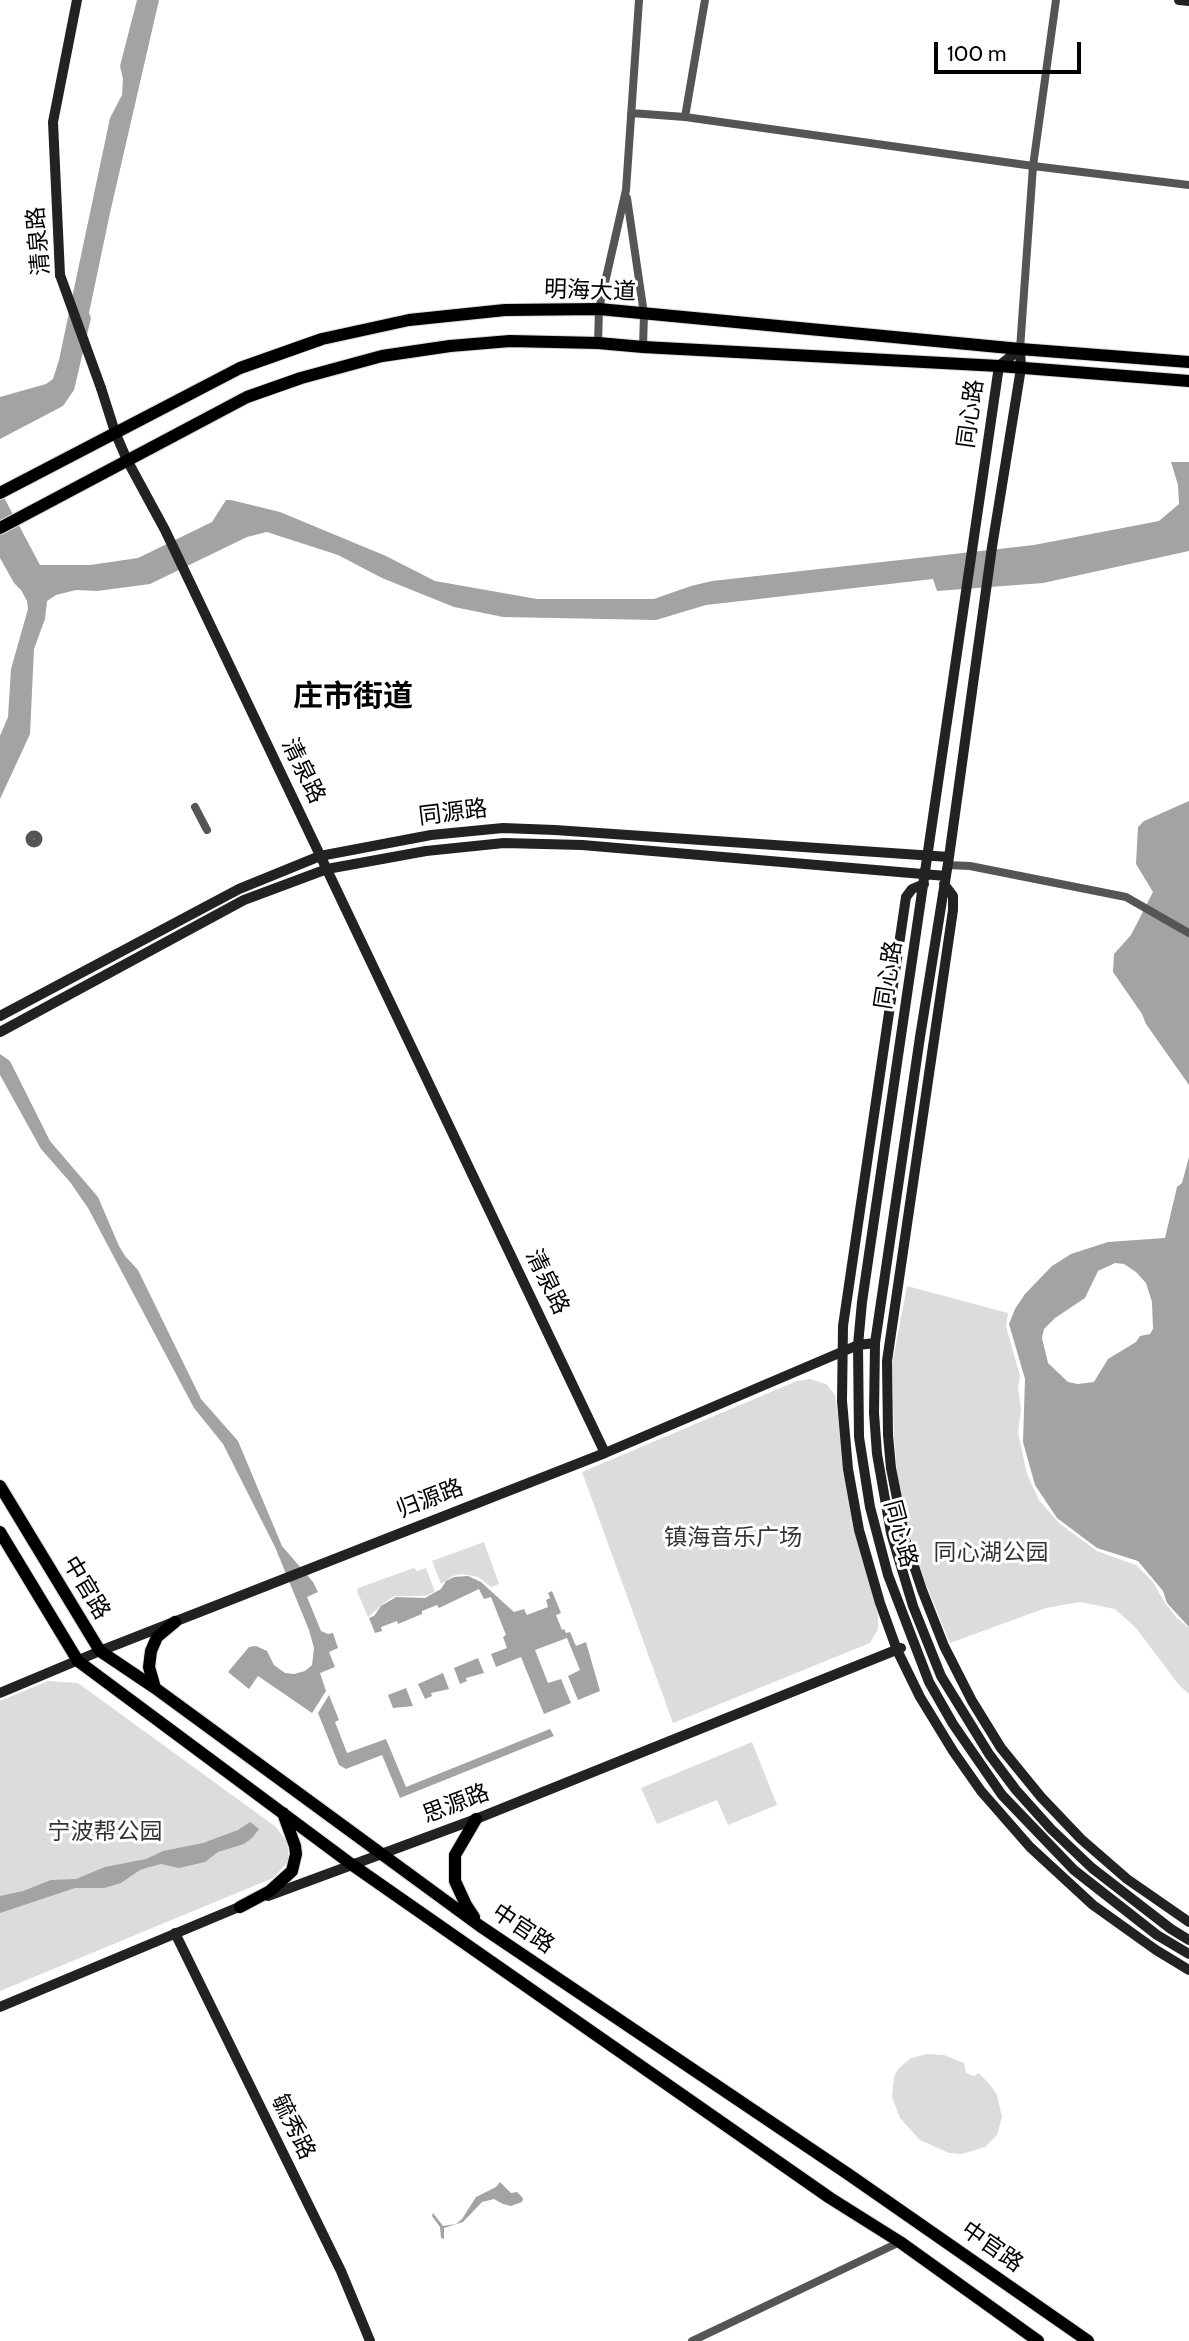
<!DOCTYPE html>
<meta charset="utf-8">
<style>
body{margin:0}
#map{position:relative;width:1189px;height:2341px;overflow:hidden;background:#fff;font-family:Cabin,sans-serif}
canvas{display:block}
.scale{position:absolute;left:934px;top:42px;width:147px;height:32px;box-sizing:border-box;border:4px solid #000;border-top:0;padding-left:9px;font-size:21px;line-height:24px;white-space:nowrap;color:#000;-webkit-text-stroke:5px #fff;paint-order:stroke}
</style>
<div id="map">
<canvas width="1189" height="2341"></canvas>
<div class="scale">100 m</div>
</div>
<script>
const ctx = document.querySelector('canvas').getContext('2d');
ctx.lineJoin = 'round';
function fillPath(path, color) {
  ctx.fillStyle = color;
  ctx.fill(path, 'evenodd');
}
function poly(rows) {
  const path = new Path2D();
  for (const r of rows) {
    if (r.length === 3) {
      path.moveTo(r[0] + r[2], r[1]);
      path.arc(r[0], r[1], r[2], 0, 2 * Math.PI);
      continue;
    }
    path.moveTo(r[0], r[1]);
    for (let i = 2; i < r.length; i += 2) path.lineTo(r[i], r[i + 1]);
  }
  return path;
}
function stroke(path, color, width, dash) {
  ctx.strokeStyle = color;
  ctx.lineWidth = width;
  ctx.lineCap = dash ? 'butt' : 'round';
  ctx.setLineDash(dash || []);
  ctx.stroke(path);
}
function drawText(font, color, halo, rows, align = 'center') {
  ctx.font = font + ' Cabin,"Noto Sans SC",sans-serif';
  ctx.lineWidth = 6;
  ctx.setLineDash([]);
  ctx.textBaseline = 'middle';
  ctx.strokeStyle = halo;
  ctx.fillStyle = color;
  for (const [text, x, y, turn = 0] of rows) {
    ctx.save();
    ctx.translate(x, y);
    ctx.rotate((+turn || 0) * Math.PI / 180);
    ctx.textAlign = isNaN(turn) ? turn : align;
    if (halo) ctx.strokeText(text, 0, 0);
    ctx.fillText(text, 0, 0);
    ctx.restore();
  }
}
fillPath(poly([
 [907,1286,1008,1313,1006,1326,1020,1376,1018,1387,1021,1409,1018,1433,1027,1474,1039,1500,1059,1523,1097,1551,1136,1565,1153,1582,1165,1603,1177,1618,1189,1628,1189,1694,1179,1685,1136,1628,1115,1609,1080,1602,1046,1608,950,1643,925,1582,909,1533,898,1484,894,1438,892,1365],
 [810,1379,826,1384,835,1395,853,1527,878,1615,878,1629,870,1643,673,1723,582,1472,797,1381],
 [484,1542,499,1584,491,1587,478,1577,461,1574,453,1576,441,1584,432,1561],
 [414,1568,417,1571,426,1568,435,1592,424,1596,396,1596,389,1599,368,1617,357,1591,358,1588],
 [48,1681,78,1683,276,1827,287,1842,289,1861,273,1878,0,1991,0,1701],
 [752,1742,777,1805,728,1825,717,1800,657,1824,641,1788],
 [927,2054,944,2055,964,2063,966,2073,974,2076,979,2073,991,2086,997,2095,1002,2117,997,2135,985,2147,962,2154,949,2153,920,2140,900,2118,892,2097,894,2077,898,2069,911,2058]
]), '#dcdcdc');
fillPath(poly([
 [137,0,159,0,110,213,89,313,91,318,74,390,63,406,0,439,0,397,46,384,53,379,59,360,110,118,122,95,123,79,120,66],
 [1171,462,1189,462,1189,551,1043,583,937,591,933,579,706,605,656,620,503,617,454,607,382,578,338,555,267,532,247,537,150,584,97,591,76,590,56,595,47,601,45,619,34,649,30,734,0,799,0,736,8,717,11,669,28,609,27,601,21,590,14,583,0,558,0,490,40,565,90,565,138,558,212,522,226,500,231,500,280,512,386,556,435,581,537,599,654,599,691,586,712,581,1034,545,1159,521,1179,504,1178,485],
 [1189,801,1189,1085,1146,1024,1142,1014,1113,972,1114,954,1131,935,1153,892,1136,864,1138,827,1144,821],
 [0,1054,10,1061,50,1141,98,1197,119,1246,125,1256,138,1270,201,1399,238,1441,282,1546,313,1582,318,1592,307,1597,321,1631,328,1634,333,1633,338,1648,329,1652,335,1667,320,1673,326,1691,312,1713,258,1676,249,1689,228,1672,249,1647,256,1646,267,1651,274,1665,285,1673,294,1674,305,1671,312,1665,314,1648,309,1630,275,1547,223,1444,194,1408,88,1208,70,1182,41,1149,0,1075],
 [1189,1157,1189,1627,1167,1603,1163,1591,1138,1561,1097,1548,1057,1518,1035,1485,1023,1442,1025,1379,1009,1324,1015,1309,1025,1294,1052,1266,1071,1254,1108,1242,1165,1238,1177,1187,1182,1183],
 [1115,1263,1124,1264,1136,1272,1146,1283,1152,1302,1153,1329,1150,1334,1140,1336,1136,1342,1108,1359,1094,1382,1078,1384,1068,1382,1048,1363,1042,1338,1044,1329,1055,1318,1085,1298,1098,1271],
 [468,1576,481,1582,514,1612,524,1609,527,1615,548,1607,546,1600,550,1598,548,1593,552,1591,561,1613,556,1615,562,1630,564,1629,566,1633,570,1632,576,1646,586,1642,600,1691,578,1700,568,1676,580,1670,567,1638,535,1650,548,1683,561,1679,571,1703,544,1714,521,1657,496,1667,491,1654,507,1648,503,1637,506,1635,491,1597,484,1599,479,1589,439,1608,437,1605,422,1611,422,1614,398,1624,397,1621,381,1627,382,1631,375,1633,369,1618,374,1616,381,1606,396,1597,425,1598,441,1589,446,1581,454,1577],
 [478,1658,484,1673,466,1678,467,1681,460,1684,454,1668],
 [443,1673,449,1689,431,1693,432,1696,425,1699,418,1684],
 [406,1688,413,1706,393,1708,388,1695],
 [329,1695,339,1720,335,1722,347,1753,386,1739,406,1787,550,1729,554,1736,400,1798,382,1755,346,1769,339,1765,318,1713],
 [250,1822,259,1829,252,1838,244,1844,218,1852,205,1862,179,1868,161,1864,149,1867,140,1870,121,1883,104,1888,75,1888,0,1913,0,1896,23,1891,51,1880,76,1879,105,1867,146,1859,163,1851,203,1843,238,1830],
 [500,2182,511,2193,517,2192,523,2198,522,2202,511,2206,503,2204,494,2199,482,2202,463,2222,444,2228,444,2239,441,2238,440,2227,432,2216,433,2213,443,2226,456,2224,462,2219,476,2197,496,2187]
]), '#a3a3a3');
const primary = poly([
 [0,493,240,368,322,339,409,320,505,310,599,309,1020,349,1189,362],
 [0,528,247,397,301,378,382,356,450,346,510,341,598,343,643,347,999,366,1189,381],
 [0,1486,100,1651,155,1688,480,1926,848,2174,1088,2341],
 [0,1532,78,1661,351,1864,830,2198,900,2242,1038,2341],
 [155,1688,149,1667,151,1651,157,1637,175,1622],
 [240,1907,270,1891,292,1871,296,1854,295,1846,283,1813],
 [474,1917,466,1905,455,1881,455,1855,476,1819]
]);
stroke(primary, '#dbdbdb', 14);
stroke(poly([
 [631,113,685,117,1033,166,1189,185],
 [685,117,705,0],
 [627,198,644,314,643,347],
 [598,343,599,309,626,190,639,0],
 [1020,349,1033,166,1056,0],
 [195,807,207,830],
 [34,839,4.5],
 [947,865,970,866,1126,897,1189,933],
 [692,2341,900,2242]
]), '#555', 8);
stroke(poly([
 [1179,0,1189,1],
 [60,275,53,122,77,0],
 [1020,349,999,366,862,1302,858,1345,859,1437,870,1507,888,1575,929,1682,953,1724,1002,1795,1074,1870,1157,1935,1189,1954],
 [1020,349,1021,368,992,547,949,857,920,1037,875,1343,874,1413,877,1454,891,1533,913,1606,941,1676,989,1754,1016,1790,1051,1829,1092,1868,1171,1929,1189,1940],
 [101,388,115,432,127,460,165,530,605,1453],
 [924,884,912,889,906,897,843,1326,842,1401,848,1469,859,1530,880,1603,897,1650,920,1697,953,1751,981,1791,1030,1847,1093,1905,1156,1950,1189,1970],
 [944,884,953,896,953,910,887,1361,888,1435,891,1468,905,1539,922,1590,944,1646,972,1701,1001,1748,1041,1797,1081,1839,1127,1879,1189,1922],
 [0,1016,239,889,320,856,431,835,503,828,555,830,949,857],
 [0,1032,244,900,327,869,426,851,504,843,582,845,946,876],
 [0,1693,100,1651,605,1453,858,1345,875,1343],
 [268,1896,476,1819,901,1648],
 [175,1933,341,2271,370,2341],
 [0,2007,246,1904]
]), '#222', 10);
stroke(primary, '#000', 12);
stroke(poly([
 [60,275,101,388]
]), '#222', 10);
drawText('23px', '#000', '#fff', [
 ["清泉路",39,241,-95],
 ["明海大道",590,291,2],
 ["同心路",971,414,-82],
 ["清泉路",303,771,64],
 ["同源路",453,813,-7],
 ["同心路",889,975,-81],
 ["清泉路",547,1282,64],
 ["归源路",430,1499,-21],
 ["同心路",900,1534,75],
 ["中官路",86,1588,59],
 ["思源路",456,1804,-21],
 ["中官路",523,1929,34],
 ["毓秀路",293,2127,64],
 ["中官路",992,2247,35]
]);
drawText('23px', '#333', '#fff', [
 ["镇海音乐广场",733,1538],
 ["同心湖公园",991,1553],
 ["宁波帮公园",105,1832]
]);
drawText('bold 30px', '#000', '#fff', [
 ["庄市街道",353,697]
]);
</script>
